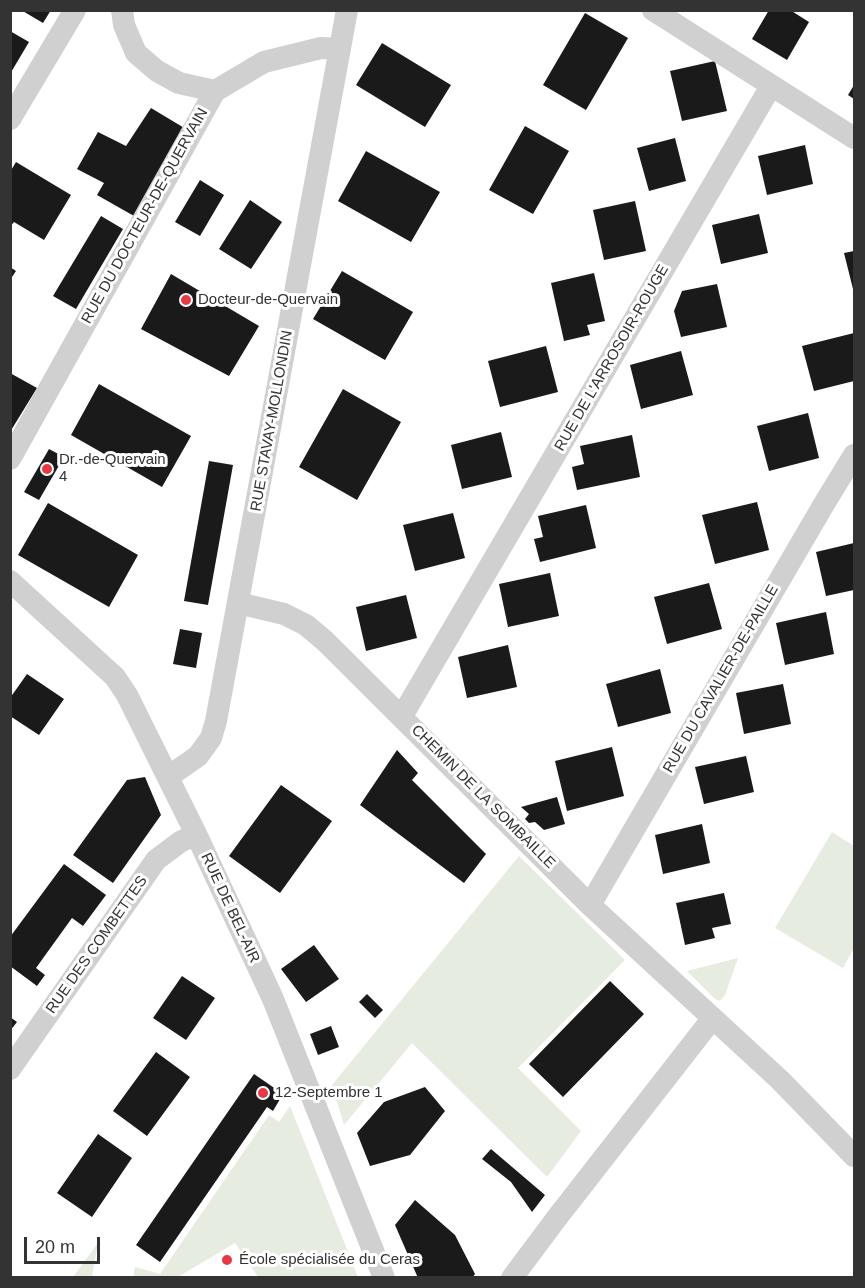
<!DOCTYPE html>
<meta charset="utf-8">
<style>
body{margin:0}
#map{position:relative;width:865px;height:1288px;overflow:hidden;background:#fff;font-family:Arial,sans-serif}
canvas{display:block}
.frame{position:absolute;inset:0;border:12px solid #333;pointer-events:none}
.scale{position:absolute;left:24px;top:1237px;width:76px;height:27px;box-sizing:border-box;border:3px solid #333;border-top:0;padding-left:8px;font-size:18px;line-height:21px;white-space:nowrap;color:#333;-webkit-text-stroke:4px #fff;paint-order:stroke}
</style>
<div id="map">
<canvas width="865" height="1288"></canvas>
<div class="frame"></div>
<div class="scale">20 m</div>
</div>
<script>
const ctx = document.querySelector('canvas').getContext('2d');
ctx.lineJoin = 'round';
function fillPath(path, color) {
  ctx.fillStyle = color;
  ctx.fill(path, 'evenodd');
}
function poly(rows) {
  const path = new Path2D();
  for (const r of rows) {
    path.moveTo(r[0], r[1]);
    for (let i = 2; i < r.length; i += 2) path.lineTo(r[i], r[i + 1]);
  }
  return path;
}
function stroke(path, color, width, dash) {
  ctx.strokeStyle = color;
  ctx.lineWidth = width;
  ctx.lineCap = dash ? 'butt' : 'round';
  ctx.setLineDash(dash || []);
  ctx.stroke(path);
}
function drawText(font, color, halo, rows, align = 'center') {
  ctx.font = font + ' Arial,sans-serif';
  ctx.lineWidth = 6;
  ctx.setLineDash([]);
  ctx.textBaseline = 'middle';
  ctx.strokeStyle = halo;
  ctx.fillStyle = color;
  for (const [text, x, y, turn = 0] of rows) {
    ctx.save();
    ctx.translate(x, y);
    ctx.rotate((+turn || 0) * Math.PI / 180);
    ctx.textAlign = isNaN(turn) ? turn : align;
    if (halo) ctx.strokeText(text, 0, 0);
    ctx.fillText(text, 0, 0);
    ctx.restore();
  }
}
fillPath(poly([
 [832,832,854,846,854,948,843,968,775,928],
 [519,856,625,960,518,1068,581,1131,547,1177,412,1043,344,1125,332,1085],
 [738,958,725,995,720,1001,715,999,687,971],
 [290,1106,358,1277,258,1277,235,1243,178,1277,133,1277,135,1267,160,1274,269,1115,279,1122],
 [98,1243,92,1277,73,1277]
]), '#e6ecdf');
fillPath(poly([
 [21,10,51,10,43,23],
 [769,10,790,10,809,22,787,60,752,39],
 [585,13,628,38,586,110,543,85],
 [10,31,29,42,10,74],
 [382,43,451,85,425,127,356,85],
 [715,61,727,111,682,121,670,71],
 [854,85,854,99,848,95],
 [151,108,186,129,134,216,97,195,104,183,77,169,98,132,126,146],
 [525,126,569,151,533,214,489,190],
 [675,138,686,181,649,191,637,148],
 [805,145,813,184,767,195,758,156],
 [366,151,440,192,411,242,338,201],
 [16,162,71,195,44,240,14,222,10,227,10,172],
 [200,180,224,195,200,236,175,222],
 [250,200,282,222,251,269,219,249],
 [635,201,646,251,604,260,593,210],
 [759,214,768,253,721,264,712,225],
 [101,216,123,229,76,309,53,296],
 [854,251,854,293,844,253],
 [10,267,16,271,10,280],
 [342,271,413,312,385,360,313,319],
 [594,273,605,321,587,325,590,335,564,341,551,283],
 [171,274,259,326,229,376,141,329],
 [717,284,727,327,681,337,674,311,682,291],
 [854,333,854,381,814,391,802,346],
 [546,346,558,392,500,407,488,361],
 [681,351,693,395,641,409,630,365],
 [10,373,37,388,10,432],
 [99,384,191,436,162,487,71,435],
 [343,389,401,422,357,500,299,467],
 [808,413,819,458,769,471,757,426],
 [501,432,512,477,462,489,451,445],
 [632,435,640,477,577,490,572,467,584,464,580,446],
 [49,449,64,457,39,500,24,492],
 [209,461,233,465,208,605,184,601],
 [757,502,769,550,715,564,702,515],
 [48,503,138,555,109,607,18,555],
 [586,505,596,548,540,562,534,539,543,537,538,516],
 [453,513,465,558,415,571,403,525],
 [854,543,854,590,826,596,816,552],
 [550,573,559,616,508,627,499,584],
 [709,583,722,629,667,644,654,597],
 [406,595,417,638,366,651,356,607],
 [826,612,834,654,785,665,776,623],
 [180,629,202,633,196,668,173,664],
 [508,645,517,687,467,698,458,657],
 [660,669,671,713,618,727,606,684],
 [27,674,64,699,39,735,10,716,10,698],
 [783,684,791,724,744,734,736,693],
 [612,747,624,796,567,811,555,761],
 [397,750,418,773,412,780,486,854,464,883,360,805],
 [746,756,754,792,704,804,695,767],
 [145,777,161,815,113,883,73,855,127,780],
 [281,785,332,821,280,893,229,856],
 [557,797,565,824,544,830,535,822,529,823,525,819,529,814,521,807],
 [702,824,710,863,663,874,655,835],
 [64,864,106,895,83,926,72,918,36,968,45,975,37,986,10,966,10,937],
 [724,893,731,924,712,928,715,938,685,945,676,903],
 [314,945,339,979,306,1002,281,969],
 [182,976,215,998,186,1040,153,1018],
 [610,981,644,1014,563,1097,529,1064],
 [367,994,383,1010,375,1018,359,1002],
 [10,1017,17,1022,10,1031],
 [331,1026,339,1047,318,1055,310,1034],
 [156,1052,190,1077,147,1136,113,1111],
 [254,1074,283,1094,273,1111,267,1107,160,1262,136,1245],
 [425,1087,445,1111,410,1155,370,1166,357,1133,384,1102],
 [98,1134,132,1158,92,1217,57,1193],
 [491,1149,545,1195,532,1212,511,1182,482,1159],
 [415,1200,455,1235,475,1274,472,1278,418,1278,395,1225]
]), '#1a1a1a');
stroke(poly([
 [122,10,124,25,136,53,157,71,179,83,215,91],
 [653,10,854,138],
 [10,119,75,10],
 [10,459,215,91,264,62,321,48,340,49],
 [10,581,115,677,127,695,196,834,273,999,384,1278],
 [238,603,284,614,306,625,325,641,590,905,780,1080,854,1156],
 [402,716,771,86],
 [168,777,198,756,211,738,216,721,347,10],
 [590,905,824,504,854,455],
 [10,1069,156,860,180,842,196,834],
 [512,1278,556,1219,712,1019]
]), '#d0d0d0', 22);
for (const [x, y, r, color] of [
 [186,300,6,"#e63946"],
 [47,469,6,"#e63946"],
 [263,1093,6,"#e63946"],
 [227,1260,6,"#e63946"]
]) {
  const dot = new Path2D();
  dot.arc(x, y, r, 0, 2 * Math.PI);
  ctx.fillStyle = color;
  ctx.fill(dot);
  stroke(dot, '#fff', 2);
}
drawText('15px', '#333', '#fff', [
 ["RUE DU DOCTEUR-DE-QUERVAIN",145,216,-61],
 ["RUE DE L'ARROSOIR-ROUGE",612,358,-60],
 ["RUE STAVAY-MOLLONDIN",272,421,-80],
 ["RUE DU CAVALIER-DE-PAILLE",721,679,-60],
 ["CHEMIN DE LA SOMBAILLE",483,797,45],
 ["RUE DE BEL-AIR",230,908,65],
 ["RUE DES COMBETTES",97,945,-55]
]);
drawText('15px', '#333', '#fff', [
 ["Docteur-de-Quervain",198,300],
 ["Dr.-de-Quervain",59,460],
 ["4",59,477],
 ["12-Septembre 1",275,1093],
 ["École spécialisée du Ceras",239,1260]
], 'left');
</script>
